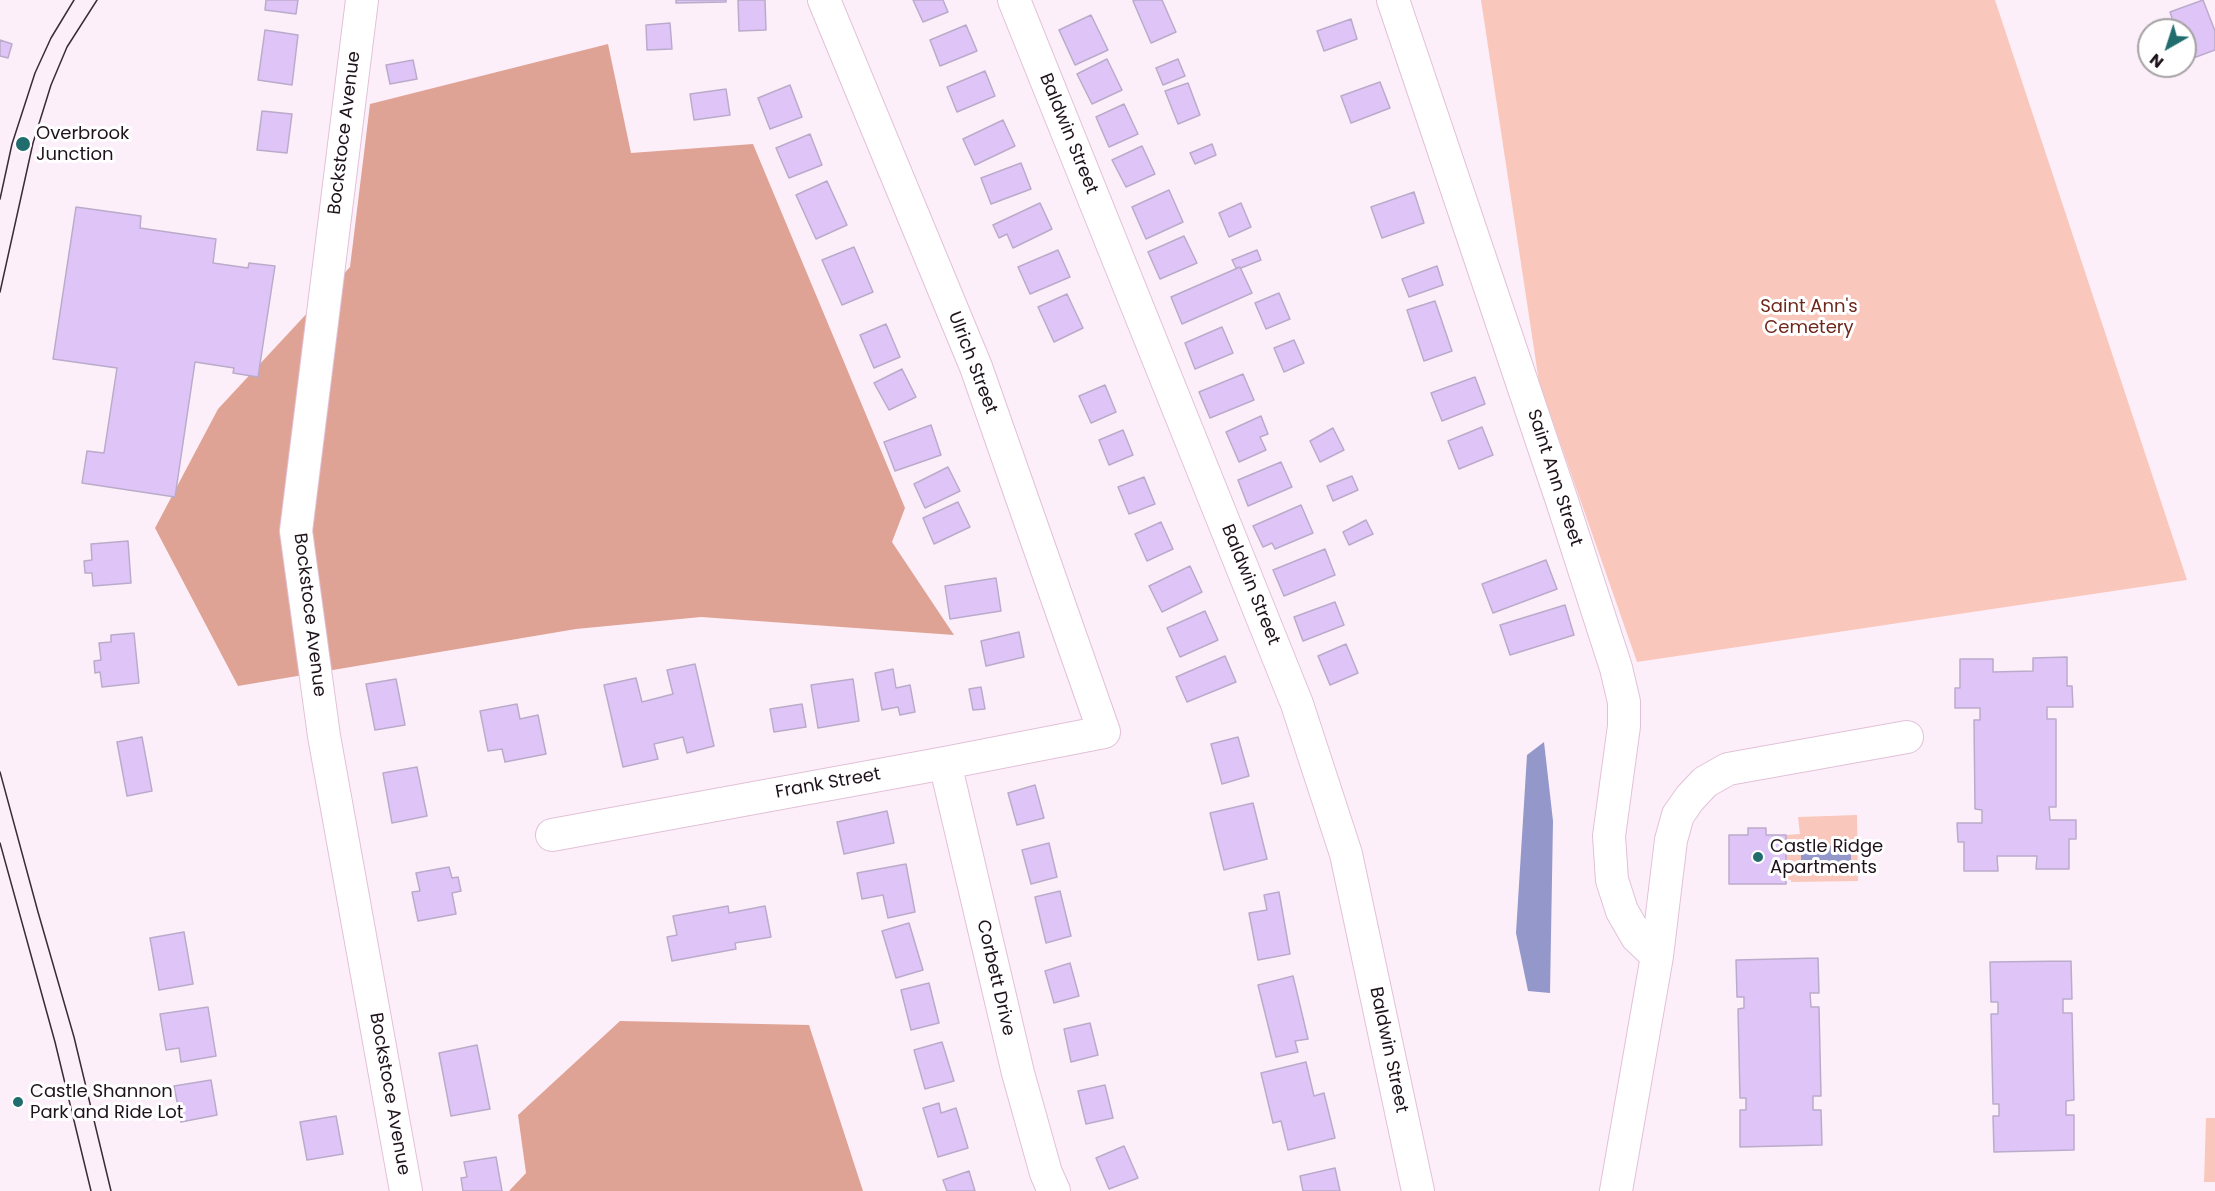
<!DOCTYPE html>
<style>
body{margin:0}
#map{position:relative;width:2215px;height:1191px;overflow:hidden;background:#fdeff9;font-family:Poppins,sans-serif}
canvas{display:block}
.north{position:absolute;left:2137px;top:18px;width:60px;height:60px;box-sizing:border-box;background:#fff;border:2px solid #a5a1a4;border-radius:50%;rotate:219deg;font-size:16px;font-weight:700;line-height:24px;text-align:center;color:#1f131c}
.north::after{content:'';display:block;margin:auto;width:21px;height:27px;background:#216d6e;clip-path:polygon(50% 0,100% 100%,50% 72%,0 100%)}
</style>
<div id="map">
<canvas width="2215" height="1191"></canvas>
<div class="north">N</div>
</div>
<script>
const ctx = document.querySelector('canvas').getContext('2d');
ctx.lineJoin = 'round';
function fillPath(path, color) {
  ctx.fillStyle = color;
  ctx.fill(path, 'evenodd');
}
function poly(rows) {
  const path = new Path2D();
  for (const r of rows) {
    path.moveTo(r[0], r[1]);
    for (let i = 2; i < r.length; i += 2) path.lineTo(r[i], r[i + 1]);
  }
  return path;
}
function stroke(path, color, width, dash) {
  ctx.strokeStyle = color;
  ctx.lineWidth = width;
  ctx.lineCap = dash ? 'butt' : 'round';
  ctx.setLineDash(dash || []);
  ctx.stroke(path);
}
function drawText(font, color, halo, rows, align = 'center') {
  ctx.font = font + ' Poppins,sans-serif';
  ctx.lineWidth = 6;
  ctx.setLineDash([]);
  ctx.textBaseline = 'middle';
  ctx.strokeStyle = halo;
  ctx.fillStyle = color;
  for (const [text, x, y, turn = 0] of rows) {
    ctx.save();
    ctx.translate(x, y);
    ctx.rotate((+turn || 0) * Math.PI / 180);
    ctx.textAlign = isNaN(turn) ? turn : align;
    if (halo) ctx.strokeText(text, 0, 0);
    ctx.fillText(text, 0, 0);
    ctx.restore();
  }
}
fillPath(poly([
 [1481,0,1995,0,2187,580,1637,662,1539,382],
 [1857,815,1858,881,1791,882,1791,880,1786,879,1786,835,1800,834,1798,817],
 [2206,1118,2215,1118,2215,1182,2204,1182]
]), '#fac7bc');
fillPath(poly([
 [608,44,631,153,753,144,905,508,892,542,954,635,701,617,576,629,238,686,155,528,218,409,350,267,370,104],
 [620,1021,809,1025,863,1191,509,1191,526,1173,518,1115]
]), '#dfa396');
fillPath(poly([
 [1544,742,1553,821,1550,993,1528,991,1516,933,1527,755],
 [1801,846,1851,846,1851,870,1801,871]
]), '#9397ca');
const building = poly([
 [266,0,298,0,296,14,265,10,266,0],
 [676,0,726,0,726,2,676,3,676,0],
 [738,0,765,0,766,30,739,31,738,0],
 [913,0,943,0,948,12,923,22,913,0],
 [1135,0,1162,0,1176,32,1151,43,1133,1,1135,0],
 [2203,0,2215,31,2215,50,2188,60,2185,53,2185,30,2176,30,2170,12,2203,0],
 [1091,15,1108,50,1075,65,1059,30,1091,15],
 [1351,19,1357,39,1324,51,1317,31,1351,19],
 [670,23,672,49,647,50,646,25,670,23],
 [966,25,977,51,940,66,930,40,966,25],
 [265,30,298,35,292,85,258,80,265,30],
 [0,40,12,44,8,58,0,56,0,40],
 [1107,59,1122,90,1092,104,1077,74,1107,59],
 [1178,59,1185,76,1163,85,1156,68,1178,59],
 [413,60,417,79,390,84,386,65,413,60],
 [985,71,995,96,957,112,947,87,985,71],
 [1380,82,1390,108,1351,123,1341,96,1380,82],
 [1188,83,1200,115,1178,124,1165,91,1188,83],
 [790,85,802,117,770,129,758,98,790,85],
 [726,89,730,115,694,120,690,94,726,89],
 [1124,104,1138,134,1109,147,1096,117,1124,104],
 [262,111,292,114,287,153,257,150,262,111],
 [1003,120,1015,146,975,165,963,139,1003,120],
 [810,134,822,165,789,178,776,148,810,134],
 [1212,144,1216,155,1195,164,1190,153,1212,144],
 [1142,146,1155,174,1126,187,1112,160,1142,146],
 [1021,163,1031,189,991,204,981,178,1021,163],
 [827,181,847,225,816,239,796,195,827,181],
 [1169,190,1183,222,1146,239,1132,207,1169,190],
 [1414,192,1424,223,1382,238,1371,207,1414,192],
 [1040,203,1052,229,1013,248,1007,234,999,238,993,225,1040,203],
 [1241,203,1251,227,1229,237,1219,213,1241,203],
 [76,207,141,216,140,228,216,239,213,263,248,268,249,263,275,266,258,377,233,373,234,368,195,362,175,497,82,483,87,451,104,453,117,368,53,359,76,207],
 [1184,236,1197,263,1160,279,1148,252,1184,236],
 [854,247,873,292,842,305,822,260,854,247],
 [1058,250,1070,277,1030,294,1018,267,1058,250],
 [1257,250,1261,260,1241,268,1240,267,1236,268,1232,260,1257,250],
 [1437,266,1443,285,1409,297,1402,279,1437,266],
 [1240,267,1252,293,1182,324,1171,297,1240,267],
 [1279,293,1290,319,1266,329,1255,303,1279,293],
 [1067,294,1083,328,1054,342,1038,307,1067,294],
 [1435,301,1452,351,1424,361,1407,310,1435,301],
 [886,324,900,357,874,368,860,335,886,324],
 [1222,327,1233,353,1195,369,1185,343,1222,327],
 [1294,340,1304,363,1284,372,1274,348,1294,340],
 [902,369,916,397,889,410,874,383,902,369],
 [1243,374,1254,400,1210,418,1199,392,1243,374],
 [1475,377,1485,404,1442,421,1431,393,1475,377],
 [1105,385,1116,412,1091,423,1079,396,1105,385],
 [1261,416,1268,434,1260,437,1266,450,1239,462,1226,432,1261,416],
 [931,425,941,455,895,471,884,442,931,425],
 [1482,427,1493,455,1459,469,1448,441,1482,427],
 [1333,428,1344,450,1320,462,1310,441,1333,428],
 [1123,430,1133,455,1109,465,1099,440,1123,430],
 [1281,462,1292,487,1248,506,1238,480,1281,462],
 [948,467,960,491,925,508,914,484,948,467],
 [1352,476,1358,490,1333,501,1327,486,1352,476],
 [1144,477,1155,504,1129,514,1118,487,1144,477],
 [958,502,970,527,934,544,923,518,958,502],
 [1301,505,1313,533,1275,549,1272,543,1263,547,1253,526,1301,505],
 [1366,520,1373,534,1349,545,1343,532,1366,520],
 [1161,522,1173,549,1147,561,1135,534,1161,522],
 [128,541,131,583,93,586,92,573,85,573,84,561,92,560,91,544,128,541],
 [1325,549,1335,575,1284,596,1273,570,1325,549],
 [1546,560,1557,589,1493,613,1482,584,1546,560],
 [1190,566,1202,592,1162,612,1149,586,1190,566],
 [996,578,1001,611,950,619,945,586,996,578],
 [1335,602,1344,625,1303,641,1294,617,1335,602],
 [1565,605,1574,635,1510,655,1500,625,1565,605],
 [1205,611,1218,640,1180,657,1167,628,1205,611],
 [1019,632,1024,657,986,666,981,641,1019,632],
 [134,633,139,683,102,687,100,672,95,673,94,661,101,660,99,643,111,642,111,635,134,633],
 [1346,644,1358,673,1330,685,1318,656,1346,644],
 [1225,656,1236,682,1187,702,1176,677,1225,656],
 [2067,657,2067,686,2072,686,2073,707,2047,707,2047,719,2056,719,2056,807,2049,807,2050,820,2076,820,2076,839,2069,839,2069,869,2036,869,2037,856,1997,856,1998,871,1964,871,1964,842,1958,842,1957,823,1982,823,1982,810,1975,809,1974,720,1980,720,1980,708,1955,708,1955,688,1960,688,1960,659,1993,659,1993,672,2033,671,2033,658,2067,657],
 [695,664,714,746,687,753,683,737,654,744,658,759,623,767,604,685,636,678,642,702,673,694,667,670,695,664],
 [893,669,896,688,910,685,915,712,900,715,898,707,882,710,875,673,893,669],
 [396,679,405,725,375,730,366,684,396,679],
 [853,679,859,721,818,728,811,685,853,679],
 [981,687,985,709,973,710,969,689,981,687],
 [517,704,520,719,538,715,546,754,505,762,502,749,488,751,480,711,517,704],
 [802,704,806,727,774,732,770,709,802,704],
 [142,737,152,791,127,796,117,742,142,737],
 [1238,737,1249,776,1222,784,1211,744,1238,737],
 [417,767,427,816,392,823,383,773,417,767],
 [1035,785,1044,818,1017,825,1008,793,1035,785],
 [1253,803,1267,859,1224,870,1210,813,1253,803],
 [887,811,894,843,844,854,837,822,887,811],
 [1748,828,1766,828,1766,835,1786,835,1786,884,1729,884,1729,835,1748,835,1748,828],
 [1049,843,1057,877,1031,884,1022,850,1049,843],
 [906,864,915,912,888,918,883,895,862,899,857,873,906,864],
 [449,867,452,878,458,877,461,891,452,893,456,914,418,921,412,892,420,891,416,873,449,867],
 [1060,891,1071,936,1046,943,1035,897,1060,891],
 [1279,892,1290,954,1258,960,1249,913,1267,910,1264,895,1279,892],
 [728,906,729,913,765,906,771,937,735,943,736,949,672,961,667,937,677,935,673,916,728,906],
 [909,923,923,970,896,978,882,931,909,923],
 [184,932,193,984,159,990,150,938,184,932],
 [1818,958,1819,993,1810,993,1811,1007,1819,1007,1821,1096,1813,1096,1813,1110,1821,1110,1822,1145,1740,1147,1740,1110,1746,1110,1746,1098,1740,1098,1738,1009,1744,1008,1744,997,1737,997,1736,960,1818,958],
 [2071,961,2072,999,2063,999,2063,1013,2072,1013,2074,1100,2066,1101,2066,1115,2074,1115,2074,1150,1994,1152,1993,1116,1999,1116,1999,1104,1993,1104,1991,1014,1998,1014,1998,1002,1991,1002,1990,962,2071,961],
 [1070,963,1079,996,1054,1003,1045,971,1070,963],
 [1293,976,1308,1039,1295,1041,1298,1052,1276,1057,1258,985,1293,976],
 [929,983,939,1023,911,1030,901,990,929,983],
 [208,1007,216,1056,181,1062,179,1048,166,1050,160,1014,208,1007],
 [1090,1023,1098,1055,1071,1062,1064,1029,1090,1023],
 [942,1042,954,1081,925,1089,914,1050,942,1042],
 [477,1045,490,1109,451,1116,439,1053,477,1045],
 [1306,1062,1314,1096,1324,1093,1335,1138,1288,1150,1281,1121,1273,1123,1261,1073,1306,1062],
 [211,1080,217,1115,181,1122,174,1086,211,1080],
 [1105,1085,1113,1118,1086,1124,1078,1091,1105,1085],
 [939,1103,941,1113,956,1108,968,1148,938,1157,923,1108,939,1103],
 [336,1116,343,1154,307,1160,300,1122,336,1116],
 [1124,1146,1138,1178,1109,1189,1096,1158,1124,1146],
 [496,1157,502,1191,463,1191,461,1178,467,1177,464,1162,496,1157],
 [1335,1168,1340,1191,1303,1191,1300,1176,1335,1168],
 [969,1171,975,1191,947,1191,943,1180,969,1171]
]);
fillPath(building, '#dfc5f7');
stroke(building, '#bbabcb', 1.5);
const minor = poly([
 [362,0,296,531,324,736,406,1191],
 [1014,0,1297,704,1346,854,1418,1191],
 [1393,0,1562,501,1616,668,1624,702,1624,726,1609,836,1612,880,1622,911,1637,937,1657,956],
 [945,763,1018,1073,1046,1173,1054,1191],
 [552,835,945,763,1104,732,976,367,824,0],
 [1616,1191,1657,956,1671,840,1678,815,1690,798,1705,782,1728,769,1907,737]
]);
stroke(minor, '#e2c1d8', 34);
stroke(minor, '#fff', 32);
stroke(poly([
 [0,199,12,144,35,73,51,38,74,0],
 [0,292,33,143,51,85,67,47,97,0],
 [0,772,38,912,74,1037,111,1191],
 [0,843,55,1042,91,1191]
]), '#382c35', 1.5);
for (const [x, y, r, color] of [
 [23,144,8,"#216d6e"],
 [1758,857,6,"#216d6e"],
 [18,1102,6,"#216d6e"]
]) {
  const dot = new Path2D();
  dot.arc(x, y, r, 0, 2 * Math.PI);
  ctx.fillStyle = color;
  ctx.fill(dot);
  stroke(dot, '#fff', 2);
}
drawText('18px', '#1f131c', '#fff', [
 ["Bockstoce Avenue",345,133,-83],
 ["Baldwin Street",1068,134,68],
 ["Ulrich Street",972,363,69],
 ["Saint Ann Street",1554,478,72],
 ["Baldwin Street",1250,585,68],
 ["Bockstoce Avenue",309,615,83],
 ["Frank Street",828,784,-10],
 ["Corbett Drive",995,978,77],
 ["Baldwin Street",1388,1050,78],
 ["Bockstoce Avenue",389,1094,80]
]);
drawText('18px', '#1f131c', '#fff', [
 ["Overbrook",36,134],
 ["Junction",36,155],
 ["Castle Ridge",1770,847],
 ["Apartments",1770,868],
 ["Castle Shannon",30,1092],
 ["Park and Ride Lot",30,1113]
], 'left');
drawText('18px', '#6e271a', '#fff', [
 ["Saint Ann's",1809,307],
 ["Cemetery",1809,328]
]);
</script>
